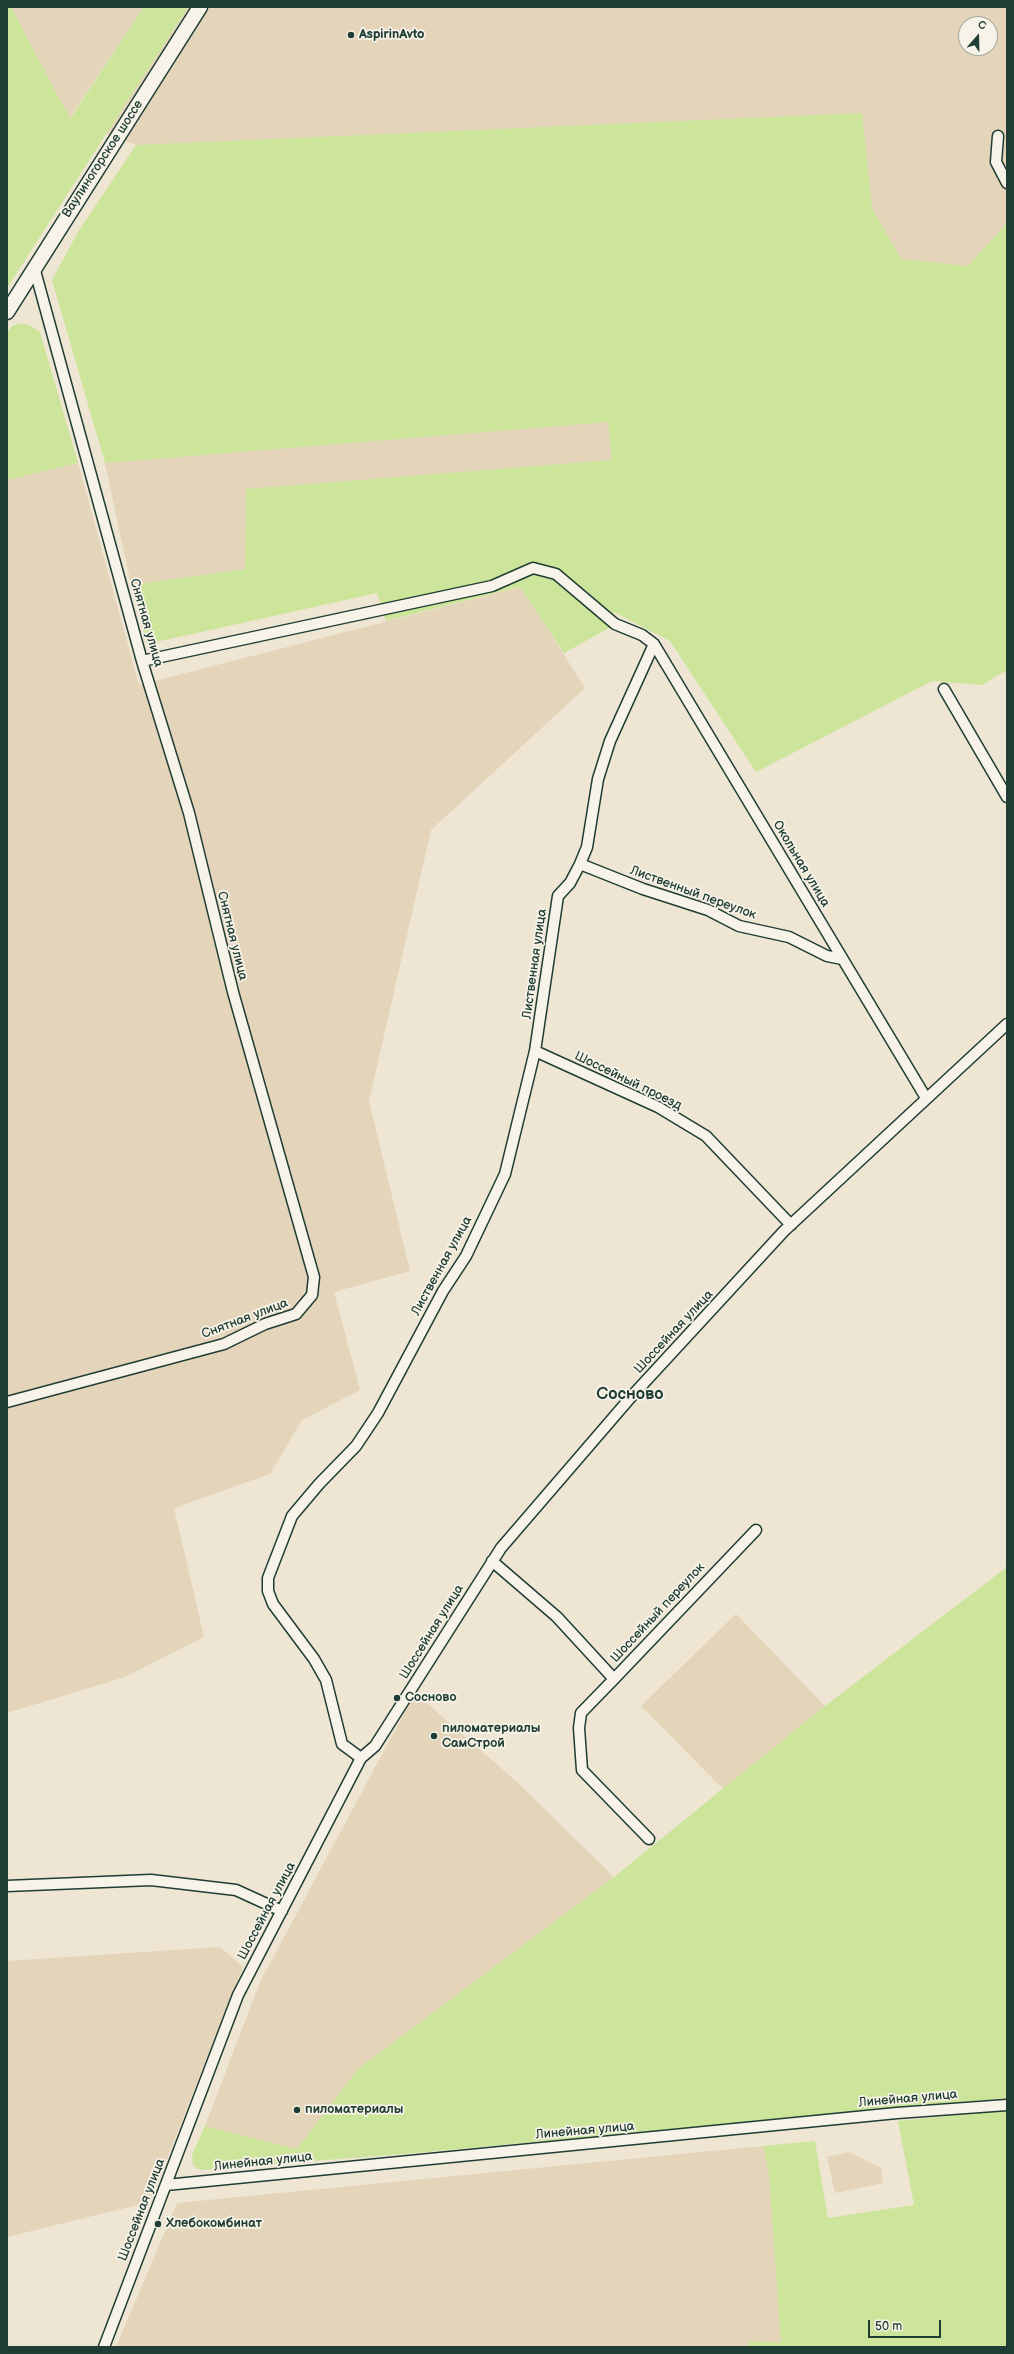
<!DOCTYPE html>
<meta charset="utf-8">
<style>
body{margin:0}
#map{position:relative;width:1014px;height:2354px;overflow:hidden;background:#eee5d3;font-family:"Balsamiq Sans",sans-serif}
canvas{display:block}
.frame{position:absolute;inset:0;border:8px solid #1f3d34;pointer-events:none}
.north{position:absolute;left:958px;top:16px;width:40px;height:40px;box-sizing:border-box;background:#f7f3e8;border:1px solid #a1aaa0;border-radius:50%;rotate:20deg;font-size:11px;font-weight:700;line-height:16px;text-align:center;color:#1f3d34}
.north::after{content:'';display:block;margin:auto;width:14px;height:18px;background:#1f3d34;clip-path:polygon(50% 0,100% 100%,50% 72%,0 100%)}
.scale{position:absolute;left:868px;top:2320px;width:73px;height:18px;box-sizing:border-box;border:2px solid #1f3d34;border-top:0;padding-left:5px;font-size:12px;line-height:14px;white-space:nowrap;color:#1f3d34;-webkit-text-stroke:3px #f7f3e8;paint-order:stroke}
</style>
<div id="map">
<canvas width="1014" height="2354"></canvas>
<div class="frame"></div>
<div class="north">С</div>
<div class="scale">50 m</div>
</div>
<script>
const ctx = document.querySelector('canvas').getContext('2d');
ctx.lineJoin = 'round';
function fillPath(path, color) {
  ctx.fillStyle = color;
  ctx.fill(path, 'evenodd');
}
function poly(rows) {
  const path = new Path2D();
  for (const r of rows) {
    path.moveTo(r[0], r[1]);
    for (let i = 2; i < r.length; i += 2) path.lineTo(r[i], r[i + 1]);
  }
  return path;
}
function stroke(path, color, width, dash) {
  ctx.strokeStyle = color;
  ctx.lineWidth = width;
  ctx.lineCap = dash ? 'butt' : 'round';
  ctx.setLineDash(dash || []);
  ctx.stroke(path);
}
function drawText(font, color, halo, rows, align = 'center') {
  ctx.font = font + ' "Balsamiq Sans",sans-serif';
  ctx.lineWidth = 3.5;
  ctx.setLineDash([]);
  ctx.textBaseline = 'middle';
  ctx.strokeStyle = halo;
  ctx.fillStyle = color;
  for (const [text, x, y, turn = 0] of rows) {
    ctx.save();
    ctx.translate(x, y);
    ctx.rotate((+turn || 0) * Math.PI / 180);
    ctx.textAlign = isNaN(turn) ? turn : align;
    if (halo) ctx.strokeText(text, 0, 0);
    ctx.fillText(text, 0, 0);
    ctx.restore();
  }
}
fillPath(poly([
 [11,7,144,7,69,119],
 [188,7,1007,7,1007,223,968,266,901,259,872,208,862,113,136,145,106,133],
 [966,24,990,24,990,48,966,48],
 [608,422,612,460,246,489,245,569,131,585,105,463],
 [78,463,139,685,521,587,585,688,431,830,369,1101,410,1271,334,1292,360,1390,302,1420,270,1474,174,1508,204,1637,125,1677,7,1713,7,480],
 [736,1614,825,1706,724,1790,641,1706],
 [415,1693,517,1782,614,1877,358,2069,297,2149,205,2126,260,1982],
 [220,1947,243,1967,150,2202,7,2237,7,1961],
 [763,2146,769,2174,781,2343,750,2341,750,2347,116,2347,177,2203],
 [849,2152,881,2168,883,2183,835,2193,827,2157]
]), '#e4d4ba');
fillPath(poly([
 [7,7,11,7,70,119,144,7,188,7,7,288],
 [862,113,872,208,901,259,968,266,1007,223,1007,670,982,685,932,681,756,772,670,641,614,612,611,627,564,653,520,587,386,621,377,593,147,644,131,585,245,569,246,489,612,460,608,422,105,463,52,280,78,232,136,145],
 [21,323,31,326,40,332,78,463,7,480,7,333,12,326],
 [1007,1567,1007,2098,415,2153,200,2170,193,2165,192,2155,205,2126,297,2149,358,2069,614,1877,825,1706],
 [1007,2110,1007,2347,750,2347,750,2341,781,2343,769,2174,763,2146,815,2141,828,2218,914,2205,898,2121]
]), '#cce59b');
const street = poly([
 [998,136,996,162,1007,183],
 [142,661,492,586,533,568,556,574,615,624,642,635,654,644,926,1098],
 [944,689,1007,797],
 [580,864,643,889,708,910,739,926,789,937,827,956,842,959],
 [535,1051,658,1107,706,1136,791,1225],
 [7,1402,224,1344,265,1324,296,1314,312,1295,314,1277,233,992,189,813,142,661,34,267],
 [492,1561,557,1617,614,1679,756,1530],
 [614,1679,581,1713,579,1728,582,1770,649,1839],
 [361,1758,342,1744,326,1680,314,1659,273,1604,268,1591,268,1578,292,1516,319,1484,356,1446,378,1413,443,1291,466,1256,505,1174,535,1051,558,896,570,883,580,864,587,847,598,779,610,741,654,644],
 [7,1886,151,1880,236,1890,282,1911],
 [166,2185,897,2113,1007,2105],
 [104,2347,238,1995,361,1758,375,1746,501,1548,631,1397,784,1231,1007,1024]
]);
const secondary = poly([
 [7,312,200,7]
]);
stroke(street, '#1f3d34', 13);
stroke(secondary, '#1f3d34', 17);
stroke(street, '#f7f3e8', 10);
stroke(secondary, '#f7f3e8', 14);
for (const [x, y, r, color] of [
 [351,35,4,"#1f3d34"],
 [397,1698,4,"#1f3d34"],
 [434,1736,4,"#1f3d34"],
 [297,2110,4,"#1f3d34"],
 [158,2224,4,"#1f3d34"]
]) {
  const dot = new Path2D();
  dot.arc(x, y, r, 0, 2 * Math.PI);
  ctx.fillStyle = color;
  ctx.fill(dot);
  stroke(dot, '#f7f3e8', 1.5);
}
drawText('bold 13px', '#1f3d34', '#f7f3e8', [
 ["AspirinAvto",359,35],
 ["Сосново",405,1698],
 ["пиломатериалы",442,1729],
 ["СамСтрой",442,1744],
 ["пиломатериалы",305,2110],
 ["Хлебокомбинат",166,2224]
], 'left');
drawText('13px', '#1f3d34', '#f7f3e8', [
 ["Ваулиногорское шоссе",103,159,-57],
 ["Снятная улица",146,623,74],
 ["Окольная улица",801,864,59],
 ["Лиственный переулок",693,893,20],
 ["Снятная улица",232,936,76],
 ["Лиственная улица",535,964,-82],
 ["Шоссейный проезд",628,1081,26],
 ["Лиственная улица",442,1266,-61],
 ["Снятная улица",245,1319,-21],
 ["Шоссейная улица",674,1332,-47],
 ["Шоссейный переулок",658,1613,-47],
 ["Шоссейная улица",432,1632,-58],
 ["Шоссейная улица",267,1911,-62],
 ["Линейная улица",908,2099,-5],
 ["Линейная улица",585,2131,-5],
 ["Линейная улица",263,2162,-6],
 ["Шоссейная улица",142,2210,-69]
]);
drawText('bold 17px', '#1f3d34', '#f7f3e8', [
 ["Сосново",630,1395]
]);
</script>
